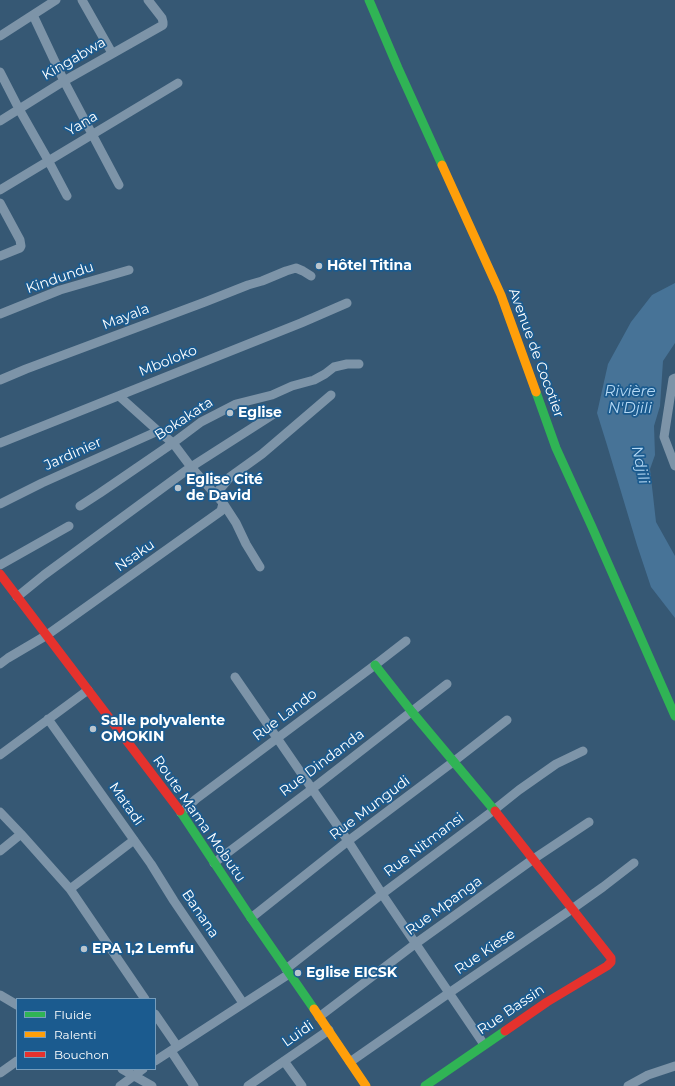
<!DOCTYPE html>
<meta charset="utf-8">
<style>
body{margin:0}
#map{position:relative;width:675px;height:1086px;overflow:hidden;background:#365874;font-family:Montserrat,sans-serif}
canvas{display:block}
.legend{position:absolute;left:16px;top:998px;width:140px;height:72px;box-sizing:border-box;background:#1b5b8f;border:1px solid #769dbc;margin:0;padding:5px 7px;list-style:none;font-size:12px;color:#fff}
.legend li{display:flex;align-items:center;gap:8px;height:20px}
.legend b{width:20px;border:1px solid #769dbc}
</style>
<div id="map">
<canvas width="675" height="1086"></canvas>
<ul class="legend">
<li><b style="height:5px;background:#30b455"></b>Fluide</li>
<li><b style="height:5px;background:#ff9f0a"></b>Ralenti</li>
<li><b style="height:5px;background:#e5322d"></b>Bouchon</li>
</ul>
</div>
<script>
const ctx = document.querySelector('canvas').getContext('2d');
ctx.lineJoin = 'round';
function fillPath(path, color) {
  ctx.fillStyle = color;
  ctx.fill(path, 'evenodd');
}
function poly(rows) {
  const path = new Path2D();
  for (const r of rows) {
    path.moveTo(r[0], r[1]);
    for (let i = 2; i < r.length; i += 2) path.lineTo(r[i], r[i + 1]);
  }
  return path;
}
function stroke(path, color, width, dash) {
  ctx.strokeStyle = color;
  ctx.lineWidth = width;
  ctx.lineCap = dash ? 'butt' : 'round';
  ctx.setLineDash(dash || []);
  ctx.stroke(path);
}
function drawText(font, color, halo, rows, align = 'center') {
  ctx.font = font + ' Montserrat,sans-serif';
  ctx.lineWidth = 3.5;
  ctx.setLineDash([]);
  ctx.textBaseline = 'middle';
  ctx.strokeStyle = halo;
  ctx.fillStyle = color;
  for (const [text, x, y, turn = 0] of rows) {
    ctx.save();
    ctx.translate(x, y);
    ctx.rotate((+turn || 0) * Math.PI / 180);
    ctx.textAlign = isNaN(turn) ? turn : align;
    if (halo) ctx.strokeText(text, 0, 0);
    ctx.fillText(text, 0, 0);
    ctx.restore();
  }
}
fillPath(poly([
 [675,283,675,343,663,361,660,406,654,426,655,455,650,469,656,522,675,556,675,618,651,587,637,545,607,445,597,413,608,364,631,322,652,295]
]), '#477397');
stroke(poly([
 [82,0,112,53],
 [33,15,64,81,119,185],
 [0,36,56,0],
 [0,72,19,109,48,160,67,196],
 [0,121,64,81,163,25,163,22,162,18,148,0],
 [0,190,178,83],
 [0,203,20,240,21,246,20,248,0,256],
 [0,314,60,290,129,270],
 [675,378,673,379,664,437,675,466],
 [0,380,26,369,205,302,248,285,262,281,286,271,296,268,303,271,311,276],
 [0,443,301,323,347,303],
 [215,495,230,477,262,454,331,395],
 [223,503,236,523,246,544,260,567],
 [0,504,42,483,158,431],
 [80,506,100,493,173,443,201,422,236,404,272,395,292,386,314,380,325,374,334,367,347,364,359,364],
 [0,565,69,526],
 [17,597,44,575,191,467,277,412],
 [0,664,8,658,47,635,221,511,223,503,191,467,173,443,158,431,119,396],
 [235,677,348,841,382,894,481,1040,484,1045],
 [48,719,151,864,174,901,243,1003],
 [0,755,88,690],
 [0,812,21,834,70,889,145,999],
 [181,813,196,799,375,665,406,641],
 [0,851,21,834],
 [214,863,312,789,447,684],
 [70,889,134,840],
 [251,918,348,841,453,762,507,720],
 [286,969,382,894,494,810,519,790,556,764,583,751],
 [0,995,17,1005],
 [155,1014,177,1046],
 [319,1017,415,944,532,860,589,822],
 [171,1051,194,1086],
 [155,1061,289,974],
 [284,1061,302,1086],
 [350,1062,449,993,572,909,603,887,634,863],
 [122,1069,152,1086],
 [0,1073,17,1061],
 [120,1086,143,1069],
 [248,1086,329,1030],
 [628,1086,648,1075,675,1066]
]), '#7d94a8', 9);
stroke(poly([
 [369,0,398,68,442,165],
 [536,392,556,448,592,527,675,716],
 [375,665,412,712,495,811],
 [180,811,251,918,314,1009],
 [425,1086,505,1031]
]), '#30b455', 9);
stroke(poly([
 [442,165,501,295,536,392],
 [314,1009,366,1086]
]), '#ff9f0a', 9);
stroke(poly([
 [0,574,180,811],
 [495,811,611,958,611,962,607,966,547,1002,505,1031]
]), '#e5322d', 9);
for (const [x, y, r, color] of [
 [319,266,4,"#b9c5ce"],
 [230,413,4,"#b9c5ce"],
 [178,488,4,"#b9c5ce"],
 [93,729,4,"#b9c5ce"],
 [84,949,4,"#b9c5ce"],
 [298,973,4,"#b9c5ce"]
]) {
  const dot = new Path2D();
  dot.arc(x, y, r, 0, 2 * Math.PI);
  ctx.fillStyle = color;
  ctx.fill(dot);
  stroke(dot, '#1b5b8f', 1.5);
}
drawText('14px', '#fff', '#1b5b8f', [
 ["Kingabwa",74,59,-30],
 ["Yana",82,124,-31],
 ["Kindundu",60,278,-19],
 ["Mayala",126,317,-21],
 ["Avenue de Cocotier",536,353,70],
 ["Mboloko",168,361,-22],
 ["Bokakata",184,419,-33],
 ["Jardinier",73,454,-24],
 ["Nsaku",135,556,-35],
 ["Rue Lando",285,715,-37],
 ["Rue Dindanda",322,763,-37],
 ["Matadi",126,804,55],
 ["Rue Mungudi",370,808,-37],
 ["Route Mama Mobutu",199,819,55],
 ["Rue Nitmansi",424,845,-37],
 ["Rue Mpanga",444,906,-36],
 ["Banana",200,914,56],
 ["Rue Kiese",485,952,-34],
 ["Rue Bassin",511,1010,-34],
 ["Luidi",298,1034,-35]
]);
drawText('bold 14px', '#fff', '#1b5b8f', [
 ["Hôtel Titina",327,266],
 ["Eglise",238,413],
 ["Eglise Cité",186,480],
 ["de David",186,496],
 ["Salle polyvalente",101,721],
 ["OMOKIN",101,737],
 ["EPA 1,2 Lemfu",92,949],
 ["Eglise EICSK",306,973]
], 'left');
drawText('italic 15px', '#b5d9f5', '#1b5b8f', [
 ["Rivière",630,392],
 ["N'Djili",630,409],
 ["Ndjili",640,465,78]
]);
</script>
